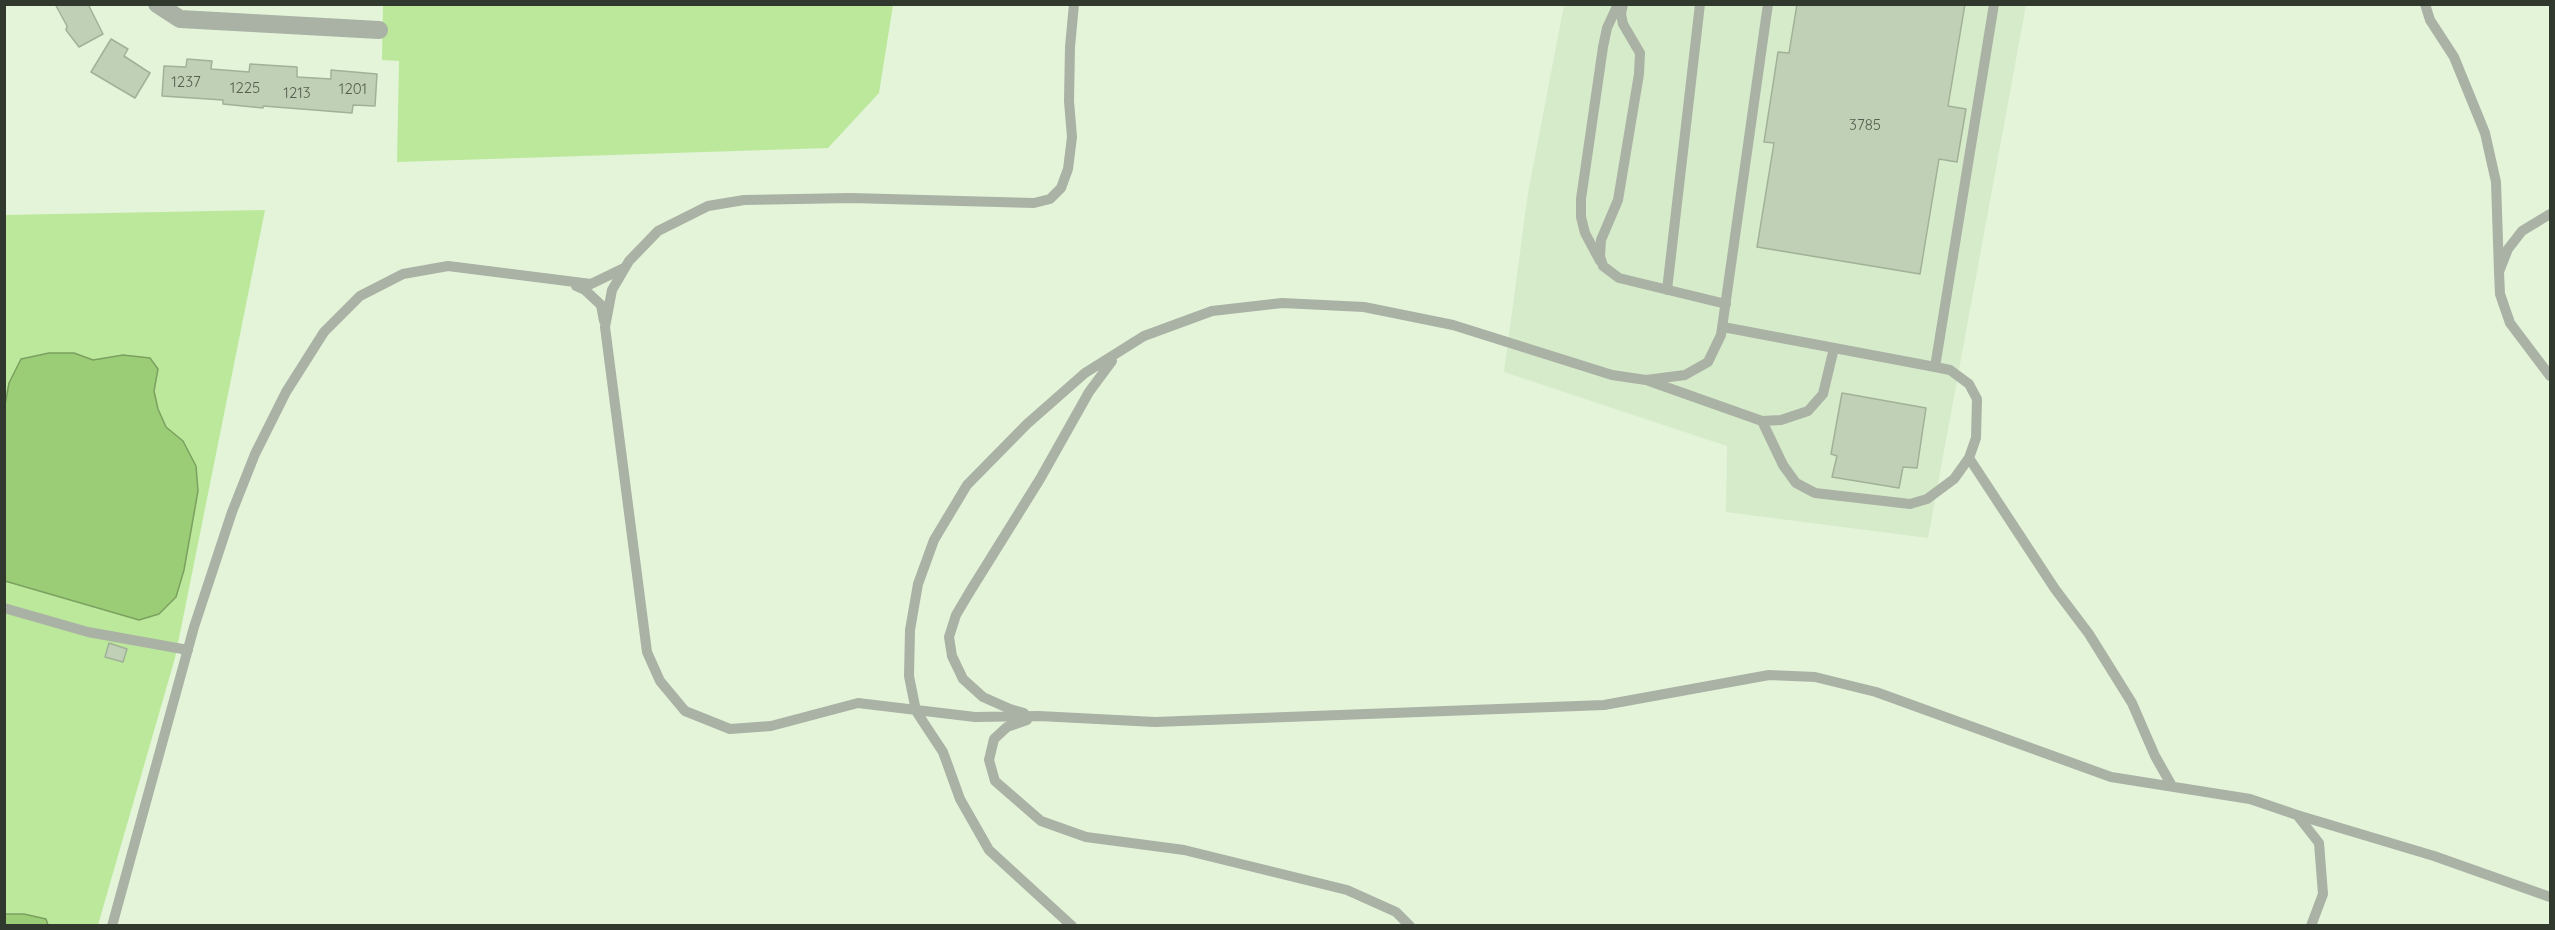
<!DOCTYPE html>
<style>
body{margin:0}
#map{position:relative;width:2555px;height:930px;overflow:hidden;background:#e3f4d9;font-family:Quicksand,sans-serif}
canvas{display:block}
.frame{position:absolute;inset:0;border:6px solid #31382d;pointer-events:none}
</style>
<div id="map">
<canvas width="2555" height="930"></canvas>
<div class="frame"></div>
</div>
<script>
const ctx = document.querySelector('canvas').getContext('2d');
ctx.lineJoin = 'round';
function fillPath(path, color) {
  ctx.fillStyle = color;
  ctx.fill(path, 'evenodd');
}
function poly(rows) {
  const path = new Path2D();
  for (const r of rows) {
    path.moveTo(r[0], r[1]);
    for (let i = 2; i < r.length; i += 2) path.lineTo(r[i], r[i + 1]);
  }
  return path;
}
function stroke(path, color, width, dash) {
  ctx.strokeStyle = color;
  ctx.lineWidth = width;
  ctx.lineCap = dash ? 'butt' : 'round';
  ctx.setLineDash(dash || []);
  ctx.stroke(path);
}
function drawText(font, color, halo, rows, align = 'center') {
  ctx.font = font + ' Quicksand,sans-serif';
  ctx.lineWidth = 4.5;
  ctx.setLineDash([]);
  ctx.textBaseline = 'middle';
  ctx.strokeStyle = halo;
  ctx.fillStyle = color;
  for (const [text, x, y, turn = 0] of rows) {
    ctx.save();
    ctx.translate(x, y);
    ctx.rotate((+turn || 0) * Math.PI / 180);
    ctx.textAlign = isNaN(turn) ? turn : align;
    if (halo) ctx.strokeText(text, 0, 0);
    ctx.fillText(text, 0, 0);
    ctx.restore();
  }
}
fillPath(poly([
 [1564,5,2026,5,1928,538,1726,512,1727,446,1504,372,1528,193]
]), '#d6ebc9');
fillPath(poly([
 [383,5,893,5,879,93,828,148,397,162,399,61,382,60],
 [265,210,175,658,98,925,5,925,4,215]
]), '#bce89c');
const water = poly([
 [49,353,74,353,93,360,123,355,150,358,158,369,154,391,158,409,166,427,183,441,196,466,198,491,184,570,176,597,159,614,139,620,5,581,4,410,9,383,21,359,49,353],
 [5,914,24,914,46,919,48,925,5,925,5,914]
]);
fillPath(water, '#9bcd76');
stroke(water, '#7ba060', 1.5);
const building = poly([
 [55,4,88,4,103,34,79,47,66,30,67,26,55,4],
 [1797,4,1965,4,1948,106,1966,109,1957,162,1939,159,1920,274,1757,247,1774,143,1764,142,1778,52,1789,53,1797,4],
 [111,39,128,49,124,56,150,73,135,98,91,72,111,39],
 [187,59,212,61,211,69,249,72,250,64,297,67,297,77,331,79,331,70,377,74,375,106,353,105,352,113,263,106,263,108,223,104,223,100,162,96,164,66,186,67,187,59],
 [1842,393,1926,408,1917,468,1903,467,1899,488,1832,477,1837,456,1831,454,1842,393],
 [109,643,127,649,123,662,105,657,109,643]
]);
fillPath(building, '#c0d0b6');
stroke(building, '#a1b197', 1.5);
stroke(poly([
 [1074,4,1070,47,1069,101,1072,137,1068,169,1061,188,1050,199,1034,203,851,198,744,200,708,206,658,231,629,261,612,290,605,327,647,652,660,681,685,711,730,729,771,726,858,703,975,717,1039,716,1155,722,1604,705,1769,675,1815,677,1876,692,2111,777,2250,799,2297,815,2319,843,2323,894,2311,926],
 [1623,4,1621,14,1623,24,1640,53,1639,74,1618,200,1601,240,1600,256,1603,266,1619,278,1726,304],
 [2425,4,2430,20,2454,57,2485,133,2496,182,2499,272],
 [2550,214,2522,231,2508,249,2499,272,2500,294,2510,323,2550,376],
 [1600,261,1585,233,1581,217,1581,199,1603,47,1607,28,1618,4],
 [576,286,585,290,601,305,604,321],
 [1667,290,1700,4],
 [1723,327,1935,367,1994,4],
 [1649,381,1762,421,1781,420,1808,411,1823,394,1834,348],
 [1762,421,1783,465,1796,483,1815,493,1910,504,1927,499,1954,479,1969,458,1976,438,1977,399,1969,384,1950,370,1935,367],
 [1969,458,2055,589,2089,634,2132,703,2155,756,2172,786],
 [4,608,88,632,188,650],
 [1024,713,1010,709,983,697,963,679,952,656,949,637,956,615,969,593,1040,479,1089,392,1112,361],
 [1027,720,1007,727,994,739,989,760,995,781,1041,821,1086,837,1184,850,1347,890,1396,912,1410,926],
 [2297,815,2434,856,2550,897],
 [112,926,194,627,232,512,255,454,286,392,324,332,360,296,403,274,448,266,591,284,624,268],
 [1072,926,989,850,960,799,943,752,916,711,909,676,910,630,918,584,934,540,967,485,1027,424,1085,373,1144,336,1212,311,1282,303,1364,307,1453,325,1612,375,1646,380,1685,375,1708,362,1721,335,1768,4]
]), '#aab1a5', 10);
stroke(poly([
 [157,4,180,19,379,30]
]), '#aab1a5', 18);
drawText('15px', '#555e4f', null, [
 ["1237",186,82],
 ["1225",245,88],
 ["1201",353,89],
 ["1213",297,93],
 ["3785",1865,125]
]);
</script>
